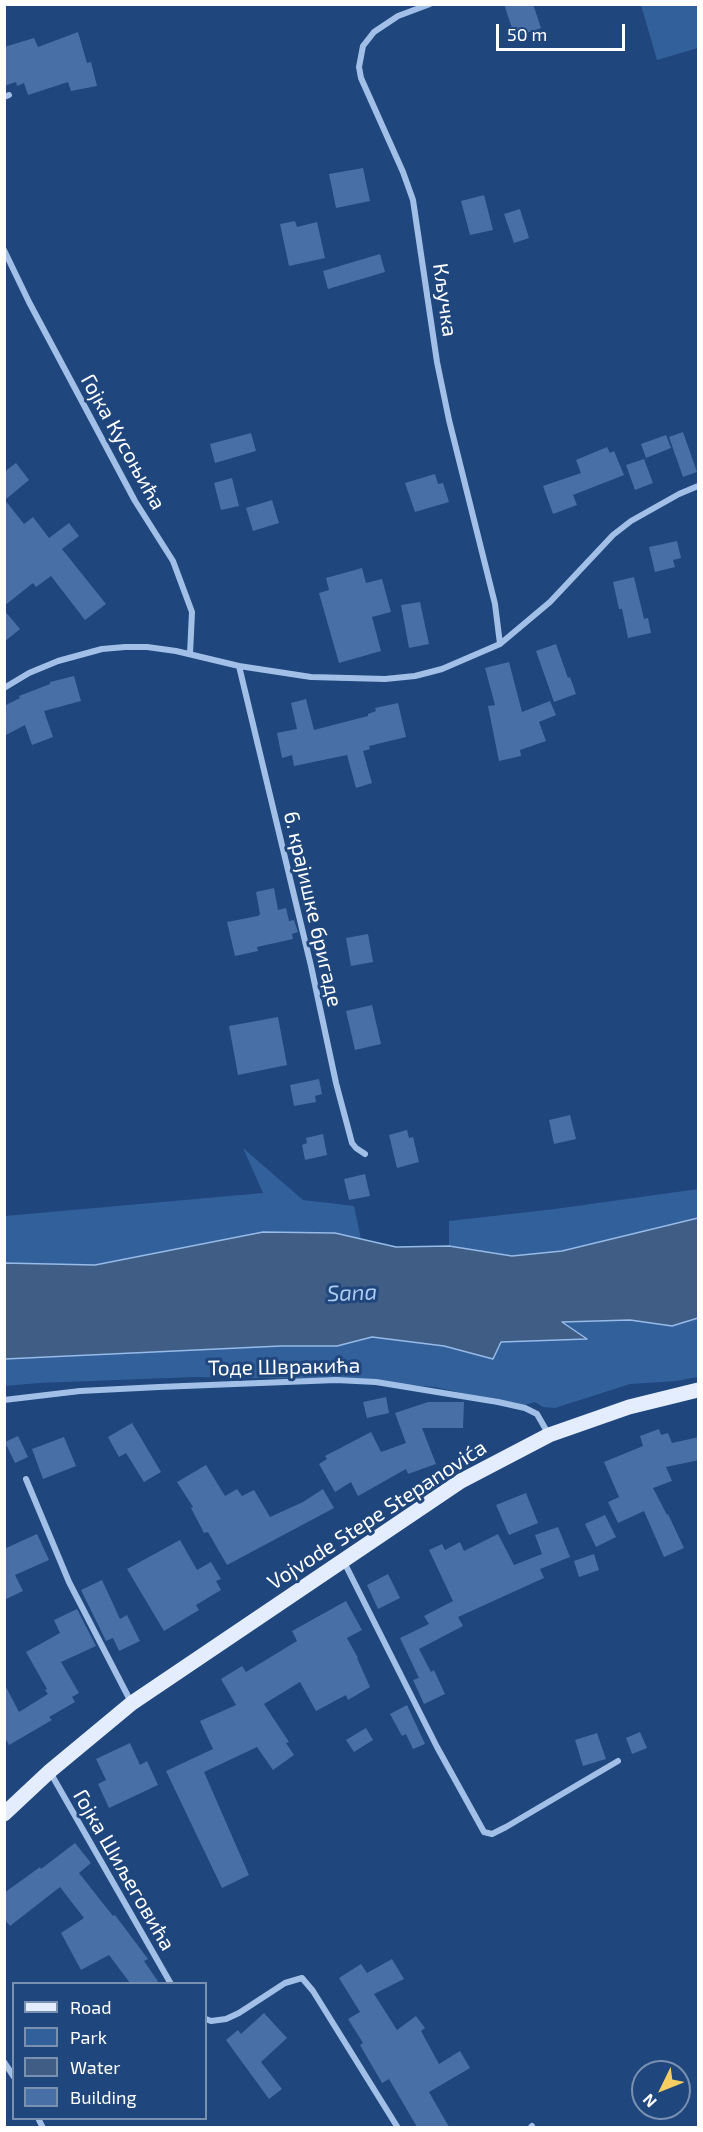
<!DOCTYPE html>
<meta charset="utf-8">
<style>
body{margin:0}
#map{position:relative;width:703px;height:2132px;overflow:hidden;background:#1f467d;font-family:"Exo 2",sans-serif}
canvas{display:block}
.frame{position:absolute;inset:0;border:6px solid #fff;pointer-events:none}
.legend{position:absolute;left:12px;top:1982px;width:195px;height:138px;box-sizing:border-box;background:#1f467d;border:2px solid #7990b1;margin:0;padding:8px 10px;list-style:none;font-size:18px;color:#fff}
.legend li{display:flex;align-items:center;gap:12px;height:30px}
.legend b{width:30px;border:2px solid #7990b1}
.north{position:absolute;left:631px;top:2060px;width:60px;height:60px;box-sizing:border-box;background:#1f467d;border:2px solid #7990b1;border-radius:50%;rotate:227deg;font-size:16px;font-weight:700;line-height:24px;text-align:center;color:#fff}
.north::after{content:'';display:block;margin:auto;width:21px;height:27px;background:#f5cd62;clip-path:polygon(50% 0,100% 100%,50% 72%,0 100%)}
.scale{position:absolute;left:496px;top:24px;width:129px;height:27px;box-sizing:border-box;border:3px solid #fff;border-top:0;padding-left:8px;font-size:18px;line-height:21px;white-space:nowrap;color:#fff;-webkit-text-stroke:4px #1f467d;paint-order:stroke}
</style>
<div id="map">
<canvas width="703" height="2132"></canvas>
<div class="frame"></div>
<ul class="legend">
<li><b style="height:8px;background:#e4edfd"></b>Road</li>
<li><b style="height:16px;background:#32609b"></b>Park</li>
<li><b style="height:16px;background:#405d85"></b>Water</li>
<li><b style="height:16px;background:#4870a7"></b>Building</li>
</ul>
<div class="north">N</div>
<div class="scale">50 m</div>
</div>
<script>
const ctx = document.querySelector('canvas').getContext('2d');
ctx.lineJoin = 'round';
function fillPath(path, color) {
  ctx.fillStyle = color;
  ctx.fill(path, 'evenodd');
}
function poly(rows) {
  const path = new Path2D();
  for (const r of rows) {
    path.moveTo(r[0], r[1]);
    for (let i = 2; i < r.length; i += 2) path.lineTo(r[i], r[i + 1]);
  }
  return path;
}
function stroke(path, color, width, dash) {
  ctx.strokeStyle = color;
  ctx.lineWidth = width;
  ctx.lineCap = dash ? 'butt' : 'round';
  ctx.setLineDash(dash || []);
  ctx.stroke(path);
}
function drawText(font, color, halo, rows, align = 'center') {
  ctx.font = font + ' "Exo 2",sans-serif';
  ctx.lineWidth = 6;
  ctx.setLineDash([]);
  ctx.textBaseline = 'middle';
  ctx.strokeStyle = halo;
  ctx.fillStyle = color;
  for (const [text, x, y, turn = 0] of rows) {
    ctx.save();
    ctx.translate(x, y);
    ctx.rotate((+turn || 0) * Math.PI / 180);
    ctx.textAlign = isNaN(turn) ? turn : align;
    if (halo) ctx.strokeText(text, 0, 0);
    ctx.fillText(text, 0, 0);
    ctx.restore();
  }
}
fillPath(poly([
 [641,5,698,5,698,48,657,60],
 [243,1148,303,1200,354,1206,361,1239,328,1232,263,1232,95,1265,5,1263,5,1216,263,1193],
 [698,1189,698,1218,562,1251,512,1256,449,1246,449,1221,555,1209],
 [698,1318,698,1377,676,1381,630,1384,555,1408,543,1407,535,1402,521,1406,435,1387,327,1379,194,1377,39,1383,5,1386,5,1359,281,1346,337,1346,372,1337,450,1347,493,1358,501,1342,586,1339,561,1322,630,1320,672,1326]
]), '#32609b');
const water = poly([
 [698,1218,698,1318,672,1326,630,1320,562,1322,587,1339,501,1342,493,1359,444,1346,372,1337,337,1346,281,1346,5,1359,5,1263,95,1265,263,1232,335,1233,396,1247,449,1246,512,1256,562,1251,698,1218]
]);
fillPath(water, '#405d85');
stroke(water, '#96bbe9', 1.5);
fillPath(poly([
 [504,4,533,4,541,28,515,37],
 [78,32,87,63,91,62,97,86,71,91,68,82,28,95,24,83,17,86,16,82,4,86,4,47,34,38,38,47],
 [363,168,370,201,336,208,329,174],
 [484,195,493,230,470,235,461,201],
 [520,209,529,238,514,243,504,214],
 [295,221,297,227,317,222,325,258,289,266,280,224],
 [380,254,385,272,328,289,323,271],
 [683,432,697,472,683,477,669,437],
 [251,433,256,451,215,463,210,444],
 [666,435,671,448,646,458,641,444],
 [607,447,610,453,614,451,624,475,573,495,577,505,553,514,543,486,581,473,576,460],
 [644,459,653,483,635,490,626,465],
 [16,463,29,480,5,500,24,524,33,517,49,538,69,523,79,536,62,549,106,604,85,620,51,576,36,587,33,583,4,606,4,472],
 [435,474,438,484,443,483,449,502,415,512,405,483],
 [232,478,239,506,221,510,214,483],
 [272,500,279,523,253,531,246,508],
 [677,541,681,558,673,560,675,567,655,572,649,547],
 [362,568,366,583,382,579,391,612,372,617,381,651,339,663,319,593,329,590,326,578],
 [634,577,644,619,648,618,651,633,628,638,622,609,619,609,613,582],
 [420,602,429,644,409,648,401,605],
 [4,610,20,629,4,642],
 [556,644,568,678,570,677,576,694,554,702,536,651],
 [509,662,522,712,550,701,556,715,539,722,546,741,520,750,521,756,499,761,488,706,495,705,485,668],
 [74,676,81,701,44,711,53,737,32,745,25,725,4,736,4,706,20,698,19,696,50,684,50,682],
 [306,699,314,730,368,716,368,714,376,711,375,708,398,703,406,737,369,746,370,749,363,751,372,783,356,788,347,755,294,766,292,755,282,758,277,733,297,729,291,703],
 [274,888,278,910,286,908,289,921,294,920,298,932,292,934,293,939,257,947,258,951,235,956,227,922,258,916,260,914,256,892],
 [368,934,373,962,351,966,346,938],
 [372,1005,381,1044,355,1050,346,1011],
 [278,1017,287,1065,238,1075,229,1026],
 [319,1079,322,1094,315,1096,316,1102,294,1106,290,1085],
 [570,1115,576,1139,554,1144,549,1120],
 [407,1130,409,1138,413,1137,419,1162,397,1168,389,1135],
 [323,1134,327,1155,305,1160,302,1145,307,1143,306,1138],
 [365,1174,370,1196,349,1200,344,1179],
 [386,1397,389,1413,367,1418,363,1402],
 [428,1402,464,1402,463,1428,422,1428,436,1464,408,1474,406,1469,358,1496,351,1482,335,1492,319,1464,327,1459,325,1456,371,1432,381,1452,406,1443,395,1413],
 [132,1423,161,1472,144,1482,126,1453,119,1457,108,1437],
 [659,1429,661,1435,668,1433,672,1443,699,1437,699,1460,666,1467,672,1481,653,1488,667,1515,668,1514,684,1548,664,1557,644,1511,618,1523,608,1502,619,1497,604,1462,643,1446,640,1436],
 [18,1436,28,1457,15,1463,5,1442],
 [64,1437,76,1466,43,1479,32,1449],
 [206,1465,225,1496,237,1489,242,1496,254,1490,270,1517,303,1502,323,1489,334,1508,227,1565,208,1532,204,1533,191,1508,193,1507,177,1482],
 [526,1493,538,1523,509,1535,496,1505],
 [605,1515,616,1537,596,1547,585,1524],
 [558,1527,570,1557,540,1569,544,1578,458,1617,463,1626,419,1649,431,1672,434,1670,445,1694,424,1704,413,1680,419,1678,400,1638,429,1624,424,1616,453,1601,429,1550,442,1544,445,1550,460,1542,464,1551,498,1534,514,1565,542,1554,535,1535],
 [37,1534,49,1560,15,1575,23,1591,4,1600,4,1549],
 [180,1540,197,1570,211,1562,221,1579,216,1581,221,1590,196,1605,199,1610,164,1631,127,1569],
 [594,1554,599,1570,579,1577,574,1561],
 [388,1574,400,1598,378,1609,367,1585],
 [102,1580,120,1619,127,1615,140,1641,119,1651,113,1638,106,1641,81,1590],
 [346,1601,362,1630,347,1638,358,1658,357,1658,370,1687,348,1700,346,1695,316,1711,300,1682,264,1704,289,1742,286,1743,294,1755,273,1770,257,1747,204,1772,249,1875,222,1888,166,1771,213,1749,200,1721,236,1705,221,1679,242,1666,246,1672,297,1641,292,1631],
 [77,1609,96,1646,61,1662,79,1693,72,1697,75,1702,49,1717,52,1720,9,1745,4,1736,4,1683,19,1712,48,1694,45,1690,47,1689,26,1652,60,1633,54,1620],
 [407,1705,425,1744,413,1749,406,1734,402,1736,390,1714],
 [366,1728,373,1740,354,1752,346,1740],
 [640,1732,647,1748,632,1754,626,1738],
 [597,1733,606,1759,583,1766,575,1740],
 [130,1743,140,1765,147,1761,158,1785,109,1808,98,1784,106,1780,96,1759],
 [75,1843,91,1863,79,1873,113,1916,115,1915,148,1959,144,1961,159,1983,130,1983,109,1955,81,1970,61,1933,84,1918,60,1887,10,1926,4,1919,4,1893,40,1867,41,1869],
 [392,1959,404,1979,374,1994,397,2030,416,2016,425,2028,421,2031,439,2064,460,2051,470,2068,429,2092,449,2127,417,2127,389,2079,382,2083,360,2045,363,2043,348,2019,360,2012,339,1978,361,1964,367,1973],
 [264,2013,287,2038,261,2062,282,2089,269,2099,226,2040,238,2030,241,2034]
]), '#4870a7');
stroke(poly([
 [430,4,398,16,374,32,363,46,359,67,361,78,403,172,413,200,437,362,449,420,495,604,500,644],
 [4,97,9,95],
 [4,250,29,302,135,501,173,561,192,612,190,654],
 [239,666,311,966,336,1083,352,1143,356,1148,365,1154],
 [4,688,29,673,58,661,102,649,125,647,147,647,176,651,239,666,311,677,385,679,415,676,442,669,500,644,550,602,613,535,631,521,679,494,698,486],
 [4,1400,80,1391,159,1387,336,1380,376,1382,498,1402,525,1408,537,1414,549,1435],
 [26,1479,69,1582,131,1702],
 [343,1560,437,1747,484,1832,492,1834,506,1827,618,1761],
 [50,1772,171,1984],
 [206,2019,211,2021,226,2019,239,2013,285,1983,302,1978,313,1991,398,2128],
 [4,2062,14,2077],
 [38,2118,43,2128],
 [530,2128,532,2126]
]), '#a2c0e7', 6);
stroke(poly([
 [4,1814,50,1771,132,1703,461,1481,549,1435,629,1407,698,1390]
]), '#e4edfd', 15);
drawText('21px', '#fff', '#1f467d', [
 ["Кључка",445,300,82],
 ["Гојка Кусоњића",123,442,61],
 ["6. крајишке бригаде",313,909,77],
 ["Тоде Швракића",284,1367,-1],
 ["Vojvode Stepe Stepanovića",377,1515,-33],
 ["Гојка Шиљеговића",124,1870,60]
]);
drawText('italic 22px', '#adcaef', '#1f467d', [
 ["Sana",352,1293,-2]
]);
</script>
